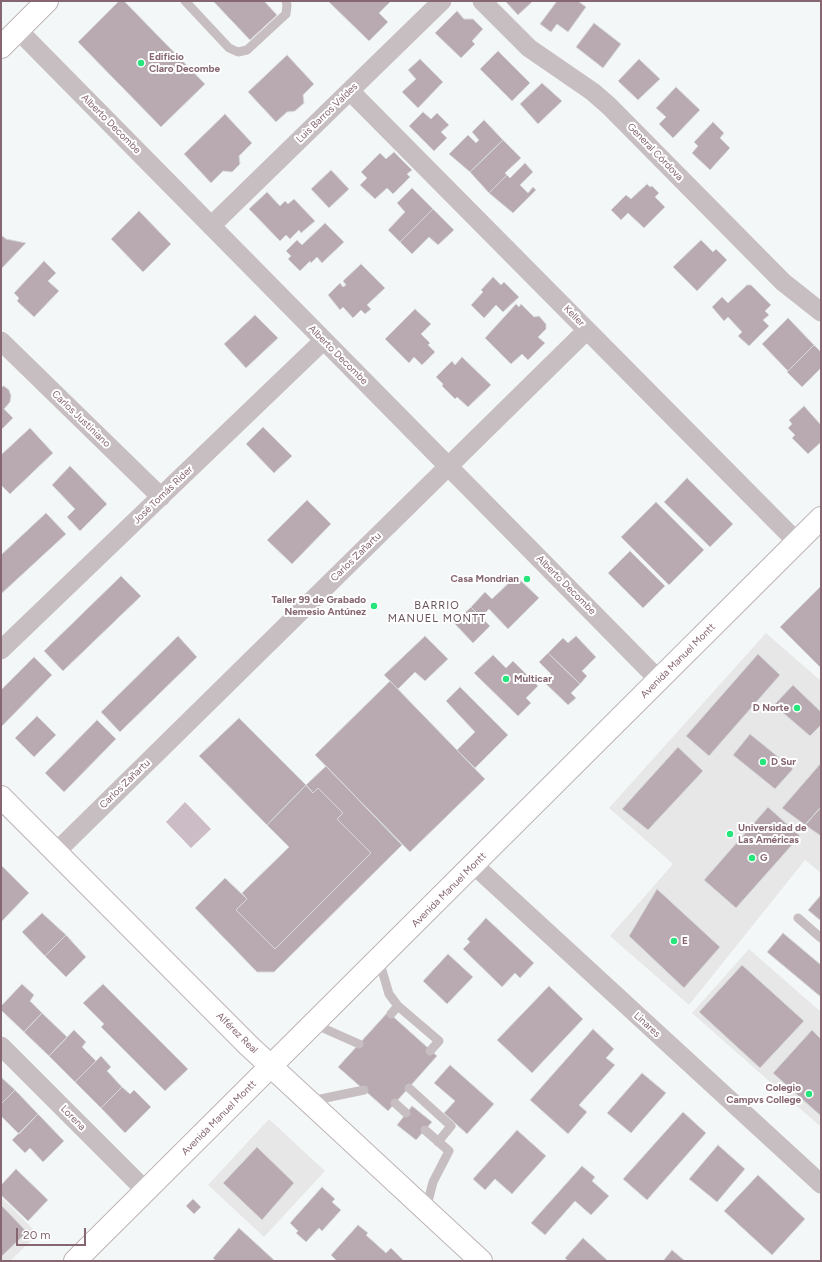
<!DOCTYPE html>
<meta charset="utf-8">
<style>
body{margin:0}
#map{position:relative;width:822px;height:1262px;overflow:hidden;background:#f4f7f7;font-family:Figtree,sans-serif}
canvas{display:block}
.frame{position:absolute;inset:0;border:2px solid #856671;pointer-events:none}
.scale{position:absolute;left:16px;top:1228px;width:70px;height:18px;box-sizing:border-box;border:2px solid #856671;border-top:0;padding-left:5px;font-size:12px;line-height:14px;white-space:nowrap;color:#856671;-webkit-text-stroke:3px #fff;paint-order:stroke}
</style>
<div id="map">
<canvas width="822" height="1262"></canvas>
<div class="frame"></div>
<div class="scale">20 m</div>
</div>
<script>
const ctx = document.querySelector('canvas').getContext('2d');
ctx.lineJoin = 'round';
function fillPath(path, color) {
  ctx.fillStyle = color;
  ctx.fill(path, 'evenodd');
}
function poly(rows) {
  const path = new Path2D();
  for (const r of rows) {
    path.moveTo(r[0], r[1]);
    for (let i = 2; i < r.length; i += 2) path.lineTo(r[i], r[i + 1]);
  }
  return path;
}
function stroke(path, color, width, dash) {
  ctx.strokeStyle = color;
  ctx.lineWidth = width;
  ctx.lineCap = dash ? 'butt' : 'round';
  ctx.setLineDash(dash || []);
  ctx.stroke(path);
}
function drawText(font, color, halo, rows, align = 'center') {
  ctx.font = font + ' Figtree,sans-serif';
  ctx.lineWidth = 4;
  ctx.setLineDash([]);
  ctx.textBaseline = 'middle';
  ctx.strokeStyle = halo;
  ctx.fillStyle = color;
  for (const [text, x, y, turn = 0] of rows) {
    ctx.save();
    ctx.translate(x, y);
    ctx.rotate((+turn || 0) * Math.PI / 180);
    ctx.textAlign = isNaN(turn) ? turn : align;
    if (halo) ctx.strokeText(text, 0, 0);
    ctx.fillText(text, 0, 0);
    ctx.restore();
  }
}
fillPath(poly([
 [766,633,821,681,821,873,805,860,689,1005,610,936,673,864,609,808],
 [749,949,821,1012,821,1127,692,1013],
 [269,1119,325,1171,264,1237,208,1185],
 [1,1197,38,1234,10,1261,1,1261]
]), '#e7e7e8');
fillPath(poly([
 [185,802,211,829,191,848,166,822]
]), '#ccbcc5');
const building = poly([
 [119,1,124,1,205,84,161,127,78,42,119,1],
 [213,1,264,1,277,15,250,40,213,1],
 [330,1,391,1,379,13,388,22,369,41,329,2,330,1],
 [505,1,533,1,518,15,505,1],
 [557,1,578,1,586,7,568,32,557,24,551,32,540,24,557,1],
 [457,11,464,19,473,19,483,29,472,41,475,44,461,58,435,33,457,11],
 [594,23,621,44,603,68,576,47,594,23],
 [498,51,530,83,512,101,480,69,498,51],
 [287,55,314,84,303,95,304,103,295,111,287,112,276,122,248,92,287,55],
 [420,59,443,82,418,108,402,92,416,79,408,70,420,59],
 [639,59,660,79,638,100,618,81,639,59],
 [542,83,562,101,538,124,520,104,542,83],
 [676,87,700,110,673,138,659,124,666,117,656,108,676,87],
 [423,112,431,119,437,113,449,125,441,132,447,138,434,151,409,126,423,112],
 [225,114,252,143,239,156,240,164,232,172,223,171,211,183,184,154,225,114],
 [484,120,503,140,470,172,449,154,468,135,476,143,479,140,472,132,484,120],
 [713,122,724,133,720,138,730,148,710,170,692,153,698,146,694,142,713,122],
 [503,140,521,158,505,173,507,175,489,193,470,172,503,140],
 [394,152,412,170,407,174,410,177,393,194,387,188,375,199,360,185,367,178,361,172,380,153,386,159,394,152],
 [525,163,533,172,520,185,528,193,533,187,536,190,513,213,489,193,507,175,510,178,525,163],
 [331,170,349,189,329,208,311,189,331,170],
 [647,184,650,187,652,186,659,193,655,197,665,207,644,228,628,213,621,220,611,210,626,195,631,199,647,184],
 [412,188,433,209,400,242,388,230,405,212,397,203,412,188],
 [267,192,280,206,285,201,288,204,294,199,315,221,301,233,299,230,290,239,286,235,280,241,249,209,267,192],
 [433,209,454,230,438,245,429,237,412,254,400,242,433,209],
 [139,211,171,244,143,272,111,239,139,211],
 [325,223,344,242,322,263,317,257,311,263,310,261,300,271,288,259,291,256,286,251,297,240,302,245,325,223],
 [1,235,6,239,26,243,1,269,1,235],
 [701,240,713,252,716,249,727,260,697,291,673,267,701,240],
 [44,261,56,273,48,281,59,291,34,317,17,301,19,298,14,293,44,261],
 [361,264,385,288,367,305,371,309,365,314,361,310,353,318,343,307,340,310,328,295,340,283,343,287,346,285,343,281,361,264],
 [493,277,501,285,504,282,519,297,503,312,496,305,484,318,471,305,483,292,481,290,493,277],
 [747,285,751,285,771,305,765,311,769,315,763,320,769,326,749,346,738,336,742,332,728,317,724,321,712,307,722,297,728,303,747,285],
 [516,304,519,307,521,304,534,317,539,316,546,324,546,329,538,337,545,343,528,360,522,354,511,364,485,338,516,304],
 [415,309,431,324,421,334,430,343,428,345,435,352,422,365,414,357,409,363,385,339,415,309],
 [255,315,278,338,246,368,224,344,255,315],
 [788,318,814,345,788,371,762,344,788,318],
 [814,345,821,352,821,368,802,387,787,372,814,345],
 [462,357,491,385,468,407,457,397,455,399,442,386,443,384,436,377,452,361,455,365,462,357],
 [4,386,9,390,11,396,10,402,4,409,13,418,1,430,1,387,4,386],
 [804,406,821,425,821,442,808,454,792,438,795,435,788,428,792,424,789,420,804,406],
 [263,427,292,456,274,473,246,444,263,427],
 [30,428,53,453,10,494,1,485,1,455,30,428],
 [70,466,107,504,80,531,67,517,75,509,52,485,70,466],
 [687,478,733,524,710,547,664,502,687,478],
 [307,500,331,524,292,564,267,540,307,500],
 [656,502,704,550,669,585,621,537,656,502],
 [46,513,66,534,1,594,1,555,46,513],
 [630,551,665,586,643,608,608,573,630,551],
 [121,576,141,596,63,671,44,651,121,576],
 [516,576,539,598,508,629,489,609,481,617,471,607,485,592,492,599,516,576],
 [821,586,821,668,780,627,821,586],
 [471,607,490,626,473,643,454,623,471,607],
 [178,636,197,657,120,732,101,712,178,636],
 [425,636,448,659,425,681,415,672,398,689,384,675,425,636],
 [576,636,596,657,582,671,587,676,580,684,548,653,563,638,568,643,576,636],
 [548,653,580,684,571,693,576,698,568,705,544,682,551,674,539,662,548,653],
 [758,654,780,675,709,756,686,736,758,654],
 [493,655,506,668,513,661,538,686,526,698,531,703,518,716,474,673,493,655],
 [34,657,52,675,1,727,1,690,34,657],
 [390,681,485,779,410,852,315,755,390,681],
 [793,685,821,712,821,725,810,736,774,705,793,685],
 [460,687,508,735,475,768,457,750,475,732,446,701,460,687],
 [37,716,56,735,34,757,15,738,37,716],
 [239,718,306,785,267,825,199,756,239,718],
 [97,720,116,739,64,792,45,773,97,720],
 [750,734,793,769,775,789,733,755,750,734],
 [678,747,703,771,648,830,622,809,678,747],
 [821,763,821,807,805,825,782,808,821,763],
 [326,766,402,845,274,972,257,972,195,908,225,878,247,899,236,910,275,949,371,853,337,819,343,813,318,788,313,793,306,785,326,766],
 [306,785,313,793,318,788,343,813,337,819,371,853,275,949,236,910,247,899,242,893,289,847,267,825,306,785],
 [768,807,800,836,736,908,704,880,768,807],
 [821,807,821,836,805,825,821,807],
 [1,865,29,893,1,922,1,865],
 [657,889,720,947,684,988,629,936,657,889],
 [821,895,821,921,808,910,821,895],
 [42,913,66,935,45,956,22,932,42,913],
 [486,918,534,963,520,978,515,973,502,987,463,949,470,942,467,939,486,918],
 [783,933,821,965,821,997,767,952,783,933],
 [66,935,86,957,66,977,45,956,66,935],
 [448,954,473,977,447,1004,423,981,448,954],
 [742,965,804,1021,760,1068,699,1012,742,965],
 [22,984,34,995,30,1001,42,1013,24,1032,1,1010,1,1006,22,984],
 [103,984,188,1069,165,1091,101,1027,104,1024,83,1003,103,984],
 [549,986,583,1019,532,1073,497,1040,549,986],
 [388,1012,437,1056,388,1111,338,1067,388,1012],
 [42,1013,67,1037,49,1056,24,1032,42,1013],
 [593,1029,614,1049,606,1058,615,1065,579,1105,587,1112,568,1134,530,1100,593,1029],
 [74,1030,86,1042,82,1047,96,1061,75,1082,49,1056,74,1030],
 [812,1030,821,1039,821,1116,773,1073,812,1030],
 [101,1056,111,1067,107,1071,122,1087,101,1108,75,1082,101,1056],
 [450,1065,494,1104,467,1134,444,1113,455,1101,434,1083,450,1065],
 [642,1073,666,1093,631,1133,607,1113,642,1073],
 [1,1077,15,1090,1,1104,1,1077],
 [122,1087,130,1094,134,1090,151,1107,125,1133,101,1108,122,1087],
 [15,1090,38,1114,19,1134,1,1116,1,1104,15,1090],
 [412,1106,432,1122,416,1140,397,1125,412,1106],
 [683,1112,706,1133,647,1200,623,1179,683,1112],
 [38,1114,64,1141,43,1162,30,1148,25,1153,12,1140,38,1114],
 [517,1130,546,1156,512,1194,495,1179,485,1190,473,1179,517,1130],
 [718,1145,745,1169,717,1202,689,1179,718,1145],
 [257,1147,294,1183,262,1220,223,1183,257,1147],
 [582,1166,595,1177,592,1181,609,1196,591,1215,575,1201,545,1235,531,1223,582,1166],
 [16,1169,48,1200,28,1221,1,1195,1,1185,16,1169],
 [758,1175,805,1219,772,1255,724,1211,758,1175],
 [322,1187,335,1199,332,1202,341,1210,322,1231,319,1228,306,1242,296,1233,298,1231,290,1223,322,1187],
 [193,1199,201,1207,194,1214,186,1206,193,1199],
 [1,1205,27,1232,1,1257,1,1205],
 [358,1225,368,1233,366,1235,386,1253,391,1248,404,1261,337,1261,331,1255,358,1225],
 [239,1228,275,1261,216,1261,213,1258,239,1228],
 [583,1238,608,1261,568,1261,565,1258,583,1238],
 [672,1250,685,1261,663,1261,672,1250]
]);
fillPath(building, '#b8aab0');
stroke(building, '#d6d8d9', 1);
const secondary = poly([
 [1,47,47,1],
 [1,797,248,1045,481,1261],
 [75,1261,821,518]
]);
stroke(secondary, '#bdb3b6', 24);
stroke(poly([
 [185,1,229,48,238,52,247,50,286,14,287,5,286,1],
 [798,918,821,938],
 [379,960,389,994,398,1006,439,1041,430,1051],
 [391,1014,398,1006],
 [314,1024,359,1044],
 [409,1088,451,1126,438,1142],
 [311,1101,364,1090],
 [395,1103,406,1113],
 [425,1130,449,1151,433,1182,426,1209]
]), '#c7bec1', 9);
stroke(poly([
 [482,1,529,48,593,92,609,106,783,282,821,312],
 [18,30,659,680],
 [350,91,797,542],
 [211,226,442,1],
 [1,341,161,497],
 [1,650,324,340],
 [57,851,587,330],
 [474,865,821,1184],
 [1,1046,146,1191]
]), '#c7bec1', 19);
stroke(secondary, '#fff', 22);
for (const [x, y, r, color] of [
 [141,63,4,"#26e57b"],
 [527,579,4,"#26e57b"],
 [374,606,4,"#26e57b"],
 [506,679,4,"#26e57b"],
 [797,708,4,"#26e57b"],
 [763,762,4,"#26e57b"],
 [730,834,4,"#26e57b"],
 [752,858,4,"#26e57b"],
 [674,941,4,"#26e57b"],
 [809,1094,4,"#26e57b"]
]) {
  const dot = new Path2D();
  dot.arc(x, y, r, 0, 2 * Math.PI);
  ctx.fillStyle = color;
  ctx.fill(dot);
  stroke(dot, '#fff', 1.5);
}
drawText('bold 10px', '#856671', '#fff', [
 ["Edificio",149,57],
 ["Claro Decombe",149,69],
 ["Casa Mondrian",519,579,"right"],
 ["Taller 99 de Grabado",366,600,"right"],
 ["Nemesio Antúnez",366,612,"right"],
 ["Multicar",514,679],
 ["D Norte",789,708,"right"],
 ["D Sur",771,762],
 ["Universidad de",738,828],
 ["Las Américas",738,840],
 ["G",760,858],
 ["E",682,941],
 ["Colegio",801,1088,"right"],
 ["Campvs College",801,1100,"right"]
], 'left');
drawText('10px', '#856671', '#fff', [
 ["Luis Barros Valdes",327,113,-44],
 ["Alberto Decombe",111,124,45],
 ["General Córdova",655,152,46],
 ["Keller",574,316,45],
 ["Alberto Decombe",338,355,45],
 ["Carlos Justiniano",81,419,44],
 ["José Tomás Rider",163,495,-44],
 ["Carlos Zañartu",356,557,-44],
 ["Alberto Decombe",566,585,45],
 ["Avenida Manuel Montt",678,661,-45],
 ["Carlos Zañartu",125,784,-44],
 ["Avenida Manuel Montt",449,890,-45],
 ["Linares",647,1025,42],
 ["Alférez Real",237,1033,45],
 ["Lorena",73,1118,45],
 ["Avenida Manuel Montt",219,1118,-45]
]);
ctx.letterSpacing = '1px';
drawText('11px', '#6a545c', '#fff', [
 ["BARRIO",437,606],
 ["MANUEL MONTT",437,619]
]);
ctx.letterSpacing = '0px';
</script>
